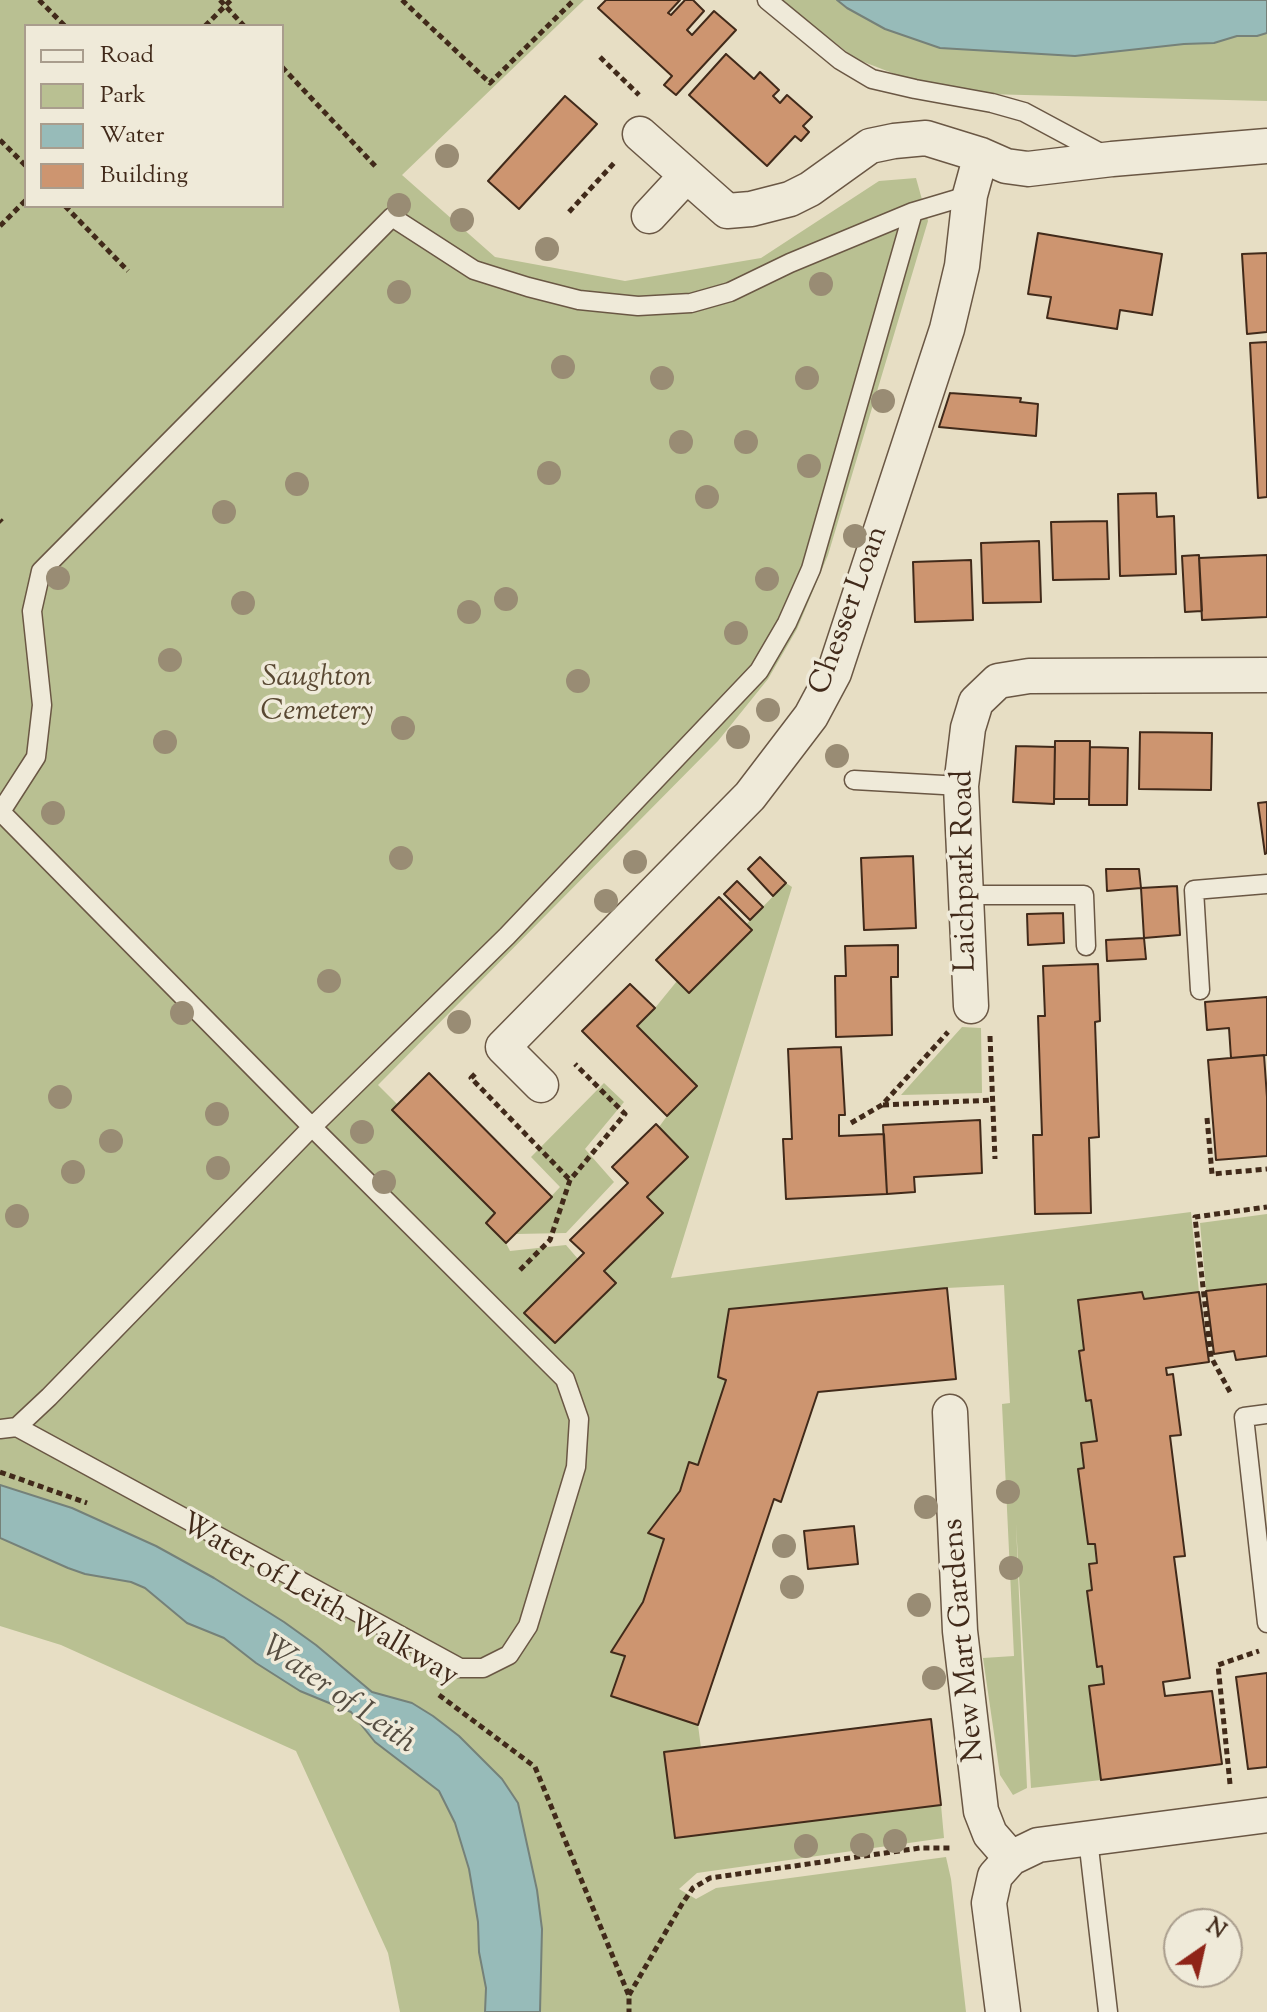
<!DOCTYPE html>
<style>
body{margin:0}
#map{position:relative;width:1267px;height:2012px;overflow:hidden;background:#e7dec4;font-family:"Sorts Mill Goudy",serif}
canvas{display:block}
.legend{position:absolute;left:24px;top:24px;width:260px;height:184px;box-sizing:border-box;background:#efead9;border:2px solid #a99d8d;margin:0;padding:10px 14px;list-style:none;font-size:24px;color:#412a1a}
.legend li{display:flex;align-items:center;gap:16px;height:40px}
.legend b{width:40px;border:2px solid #a99d8d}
.north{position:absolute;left:1163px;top:1908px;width:80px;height:80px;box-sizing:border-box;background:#efead9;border:2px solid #a99d8d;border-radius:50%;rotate:34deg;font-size:22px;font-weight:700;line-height:32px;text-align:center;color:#412a1a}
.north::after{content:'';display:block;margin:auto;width:28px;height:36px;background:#8f2418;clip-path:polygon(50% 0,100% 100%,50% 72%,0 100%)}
</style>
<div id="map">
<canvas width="1267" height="2012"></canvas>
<ul class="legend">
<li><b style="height:10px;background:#efead9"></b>Road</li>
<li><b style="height:22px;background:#b9c092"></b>Park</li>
<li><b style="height:22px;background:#97bbb9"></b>Water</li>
<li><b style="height:22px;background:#cd9570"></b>Building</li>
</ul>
<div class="north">N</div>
</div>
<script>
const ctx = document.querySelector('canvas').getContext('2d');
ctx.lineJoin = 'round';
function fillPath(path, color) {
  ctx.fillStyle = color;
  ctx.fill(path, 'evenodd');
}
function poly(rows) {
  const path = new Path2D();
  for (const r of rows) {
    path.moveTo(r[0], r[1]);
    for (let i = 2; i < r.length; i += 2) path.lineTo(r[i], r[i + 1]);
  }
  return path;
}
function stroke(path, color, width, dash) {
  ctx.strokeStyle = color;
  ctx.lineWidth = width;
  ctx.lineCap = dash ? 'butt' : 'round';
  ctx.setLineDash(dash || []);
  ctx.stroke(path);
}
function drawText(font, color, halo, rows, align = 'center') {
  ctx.font = font + ' "Sorts Mill Goudy",serif';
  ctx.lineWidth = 7;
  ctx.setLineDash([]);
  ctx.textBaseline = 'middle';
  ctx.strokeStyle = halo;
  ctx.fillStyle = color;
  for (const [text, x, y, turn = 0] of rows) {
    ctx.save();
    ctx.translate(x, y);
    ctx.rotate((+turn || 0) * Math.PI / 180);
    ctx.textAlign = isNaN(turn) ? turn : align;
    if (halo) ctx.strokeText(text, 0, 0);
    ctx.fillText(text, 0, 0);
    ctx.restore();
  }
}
fillPath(poly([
 [0,0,584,0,402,175,495,257,625,281,761,258,879,181,916,178,928,221,828,555,797,629,768,679,718,741,378,1085,397,1104,392,1110,495,1213,486,1223,506,1243,510,1251,566,1245,578,1259,525,1312,555,1343,616,1283,604,1271,662,1214,647,1197,688,1157,659,1127,667,1116,697,1086,637,1026,655,1008,677,981,689,993,750,920,786,883,792,887,671,1278,1191,1212,1199,1292,1144,1299,1142,1292,1078,1300,1084,1350,1087,1401,1091,1400,1097,1441,1081,1444,1084,1468,1078,1469,1088,1544,1095,1544,1097,1563,1089,1564,1092,1590,1087,1591,1097,1667,1102,1666,1104,1684,1089,1687,1101,1780,1031,1788,1016,1524,1027,1788,1013,1795,1000,1775,983,1658,1014,1656,1002,1404,1010,1403,1004,1285,947,1288,730,1309,726,1380,698,1464,689,1462,680,1491,648,1533,664,1539,643,1602,611,1651,625,1656,611,1696,698,1725,701,1748,665,1753,675,1838,941,1805,944,1838,697,1873,679,1889,696,1899,716,1888,946,1857,951,1879,966,2012,400,2012,388,1953,296,1751,61,1645,0,1626],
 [26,26,282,26,282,206,26,206],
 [780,0,1267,0,1267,101,944,93,856,59],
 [962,1027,981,1028,982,1093,901,1095],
 [604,1083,624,1102,585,1149,614,1182,566,1233,516,1234,560,1187,531,1157],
 [1267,1214,1267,1284,1206,1291,1200,1223]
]), '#b9c092');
const water = poly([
 [837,0,1267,0,1267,33,1257,36,1237,36,1214,43,1184,44,1075,56,940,48,885,29,847,8,837,0],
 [0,1485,72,1508,156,1546,214,1578,284,1622,316,1645,372,1692,412,1703,433,1716,459,1736,502,1779,518,1803,537,1890,542,1929,540,2012,485,2012,486,1988,479,1952,478,1922,469,1869,455,1823,439,1791,375,1742,351,1712,300,1691,256,1663,224,1638,187,1623,145,1588,131,1582,85,1574,68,1568,0,1538,0,1485]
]);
fillPath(water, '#97bbb9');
stroke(water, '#758179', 2);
const building = poly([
 [606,0,680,0,668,13,671,15,685,0,693,0,704,11,687,30,692,35,714,11,736,30,676,95,664,85,672,76,598,8,606,0],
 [726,54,754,79,760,72,779,90,773,96,780,103,787,95,812,117,803,126,809,132,801,141,795,136,767,166,689,95,726,54],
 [565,96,597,124,519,209,488,181,565,96],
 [1038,233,1162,254,1152,315,1120,310,1117,329,1047,318,1051,297,1028,294,1038,233],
 [1267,253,1267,332,1247,334,1242,254,1267,253],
 [1267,342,1267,497,1258,498,1250,343,1267,342],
 [950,393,1021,398,1020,402,1038,404,1036,436,939,427,950,393],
 [1156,493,1157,517,1174,516,1176,574,1120,576,1118,494,1156,493],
 [1107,521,1109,579,1053,580,1051,522,1107,521],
 [1039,541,1041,602,983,603,981,543,1039,541],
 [1199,555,1202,611,1185,612,1182,556,1199,555],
 [1267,555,1267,617,1202,620,1199,558,1267,555],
 [971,560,973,620,915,622,913,562,971,560],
 [1140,732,1212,733,1211,790,1139,789,1140,732],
 [1055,741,1090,741,1089,799,1054,799,1055,741],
 [1016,746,1055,747,1054,804,1013,802,1016,746],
 [1090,747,1128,748,1127,805,1089,805,1090,747],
 [1267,802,1267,853,1265,854,1258,803,1267,802],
 [913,856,916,928,864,930,861,858,913,856],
 [760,857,786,883,773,896,748,869,760,857],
 [1106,869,1139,869,1141,888,1107,891,1106,869],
 [737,881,763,907,750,920,724,894,737,881],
 [1177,886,1180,935,1144,938,1141,888,1177,886],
 [719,897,752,930,689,993,656,960,719,897],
 [1063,913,1064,943,1028,945,1027,914,1063,913],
 [1144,938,1146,959,1107,961,1106,940,1144,938],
 [898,945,898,977,891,977,892,1035,836,1037,835,976,846,976,845,946,898,945],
 [1098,964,1100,1021,1095,1022,1099,1137,1089,1138,1091,1213,1035,1214,1033,1135,1042,1135,1038,1016,1045,1016,1043,966,1098,964],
 [630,984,655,1008,637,1026,697,1086,667,1116,582,1031,630,984],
 [1267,997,1267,1055,1231,1058,1229,1028,1207,1030,1205,1002,1267,997],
 [841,1047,845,1115,839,1115,839,1136,884,1134,887,1194,786,1199,783,1139,792,1139,788,1049,841,1047],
 [1264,1055,1267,1097,1267,1156,1216,1160,1208,1060,1264,1055],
 [429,1073,552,1197,506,1243,486,1223,495,1213,392,1110,429,1073],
 [980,1120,982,1173,914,1177,915,1192,887,1194,883,1125,980,1120],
 [656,1124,688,1157,647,1197,663,1213,604,1271,616,1283,555,1343,524,1313,584,1253,570,1240,628,1183,612,1167,656,1124],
 [1267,1284,1267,1356,1236,1360,1234,1351,1214,1354,1206,1291,1267,1284],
 [947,1288,956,1379,818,1392,781,1502,774,1499,698,1725,611,1696,625,1656,611,1652,643,1602,664,1539,648,1533,680,1491,689,1462,698,1465,726,1380,718,1377,729,1309,947,1288],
 [1142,1292,1144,1299,1199,1292,1209,1362,1166,1368,1167,1375,1173,1374,1181,1435,1170,1436,1185,1556,1174,1557,1190,1678,1163,1682,1165,1696,1212,1691,1222,1764,1101,1780,1089,1686,1104,1684,1102,1666,1097,1667,1087,1591,1092,1590,1089,1564,1097,1563,1095,1544,1088,1544,1078,1469,1084,1468,1081,1443,1097,1441,1091,1400,1086,1401,1079,1351,1084,1350,1078,1300,1142,1292],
 [854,1526,858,1564,808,1569,804,1531,854,1526],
 [1267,1673,1267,1767,1248,1769,1236,1677,1267,1673],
 [931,1719,941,1805,675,1838,664,1752,931,1719]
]);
fillPath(building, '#cd9570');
stroke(building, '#412a1a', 2);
const lane = poly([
 [767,0,840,60,872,79,915,89,992,103,1024,112,1106,156],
 [854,780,961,786],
 [1,812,312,1127,565,1379,579,1419,576,1467,528,1626,509,1655,483,1668,460,1668,17,1427],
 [0,813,36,757,42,705,32,611,41,571,392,217,474,270,528,287,579,300,638,306,691,303,730,292,790,263,913,212],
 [967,895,1084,895,1086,946],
 [1200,990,1194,890,1267,884],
 [1267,1414,1244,1417,1267,1623],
 [0,1429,17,1427,49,1397,312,1127,507,936,759,671,787,623,811,569,913,212,970,195],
 [1088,1839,1108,2012]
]);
const street = poly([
 [640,134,727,211,751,209,790,199,810,189,870,146,894,141,926,138,981,155,1006,166,1028,169,1112,159,1267,146],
 [649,216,686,176],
 [971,1006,961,786,968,728,976,702,998,681,1029,676,1267,675],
 [541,1085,503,1047,750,796,811,716,834,673,947,329,962,266,970,195,981,155],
 [950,1412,960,1631,981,1811,990,1834,1011,1858],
 [1003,2012,989,1903,995,1876,1011,1858,1038,1845,1267,1815]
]);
stroke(lane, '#6a5744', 21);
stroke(street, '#6a5744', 37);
stroke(poly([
 [39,0,65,26],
 [220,0,244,26],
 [402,0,490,83,574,0],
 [205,26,231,0],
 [600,57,639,95],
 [282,67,377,168],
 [0,140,26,166],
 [65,206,128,271],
 [569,212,615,162],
 [0,226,26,200],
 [0,520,2,522],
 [990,1036,995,1159],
 [475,1074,471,1078,570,1180],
 [883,1105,993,1100],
 [1207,1118,1212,1174,1267,1169],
 [851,1123,882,1105,948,1032],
 [520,1270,550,1240,570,1180,625,1114,575,1064],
 [1230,1392,1211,1357,1195,1217,1267,1207],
 [0,1472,87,1503],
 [439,1695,535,1767,629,1996,629,2012],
 [1230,1784,1218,1665,1259,1651],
 [629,1995,682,1904,693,1888,710,1878,920,1848,953,1848]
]), '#412a1a', 5, [6, 4]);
stroke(lane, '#efead9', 18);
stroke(street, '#efead9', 34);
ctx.fillStyle = '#998c74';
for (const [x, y] of [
 [447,156],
 [399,205],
 [462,220],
 [547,249],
 [821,284],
 [399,292],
 [563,367],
 [662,378],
 [807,378],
 [883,401],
 [681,442],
 [746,442],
 [809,466],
 [549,473],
 [297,484],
 [707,497],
 [224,512],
 [855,536],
 [58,578],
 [767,579],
 [506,599],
 [243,603],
 [469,612],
 [736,633],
 [170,660],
 [578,681],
 [768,710],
 [403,728],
 [738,737],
 [165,742],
 [837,756],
 [53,813],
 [401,858],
 [635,862],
 [606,901],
 [329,981],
 [182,1013],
 [459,1022],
 [60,1097],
 [217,1114],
 [362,1132],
 [111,1141],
 [218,1168],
 [73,1172],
 [384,1182],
 [17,1216],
 [1008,1492],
 [926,1507],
 [784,1546],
 [1011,1568],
 [792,1587],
 [919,1605],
 [934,1678],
 [895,1841],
 [862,1845],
 [806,1846]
]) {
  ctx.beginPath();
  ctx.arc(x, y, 12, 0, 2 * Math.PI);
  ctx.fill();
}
drawText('30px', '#412a1a', '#efead9', [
 ["Chesser Loan",851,611,-70],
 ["Laichpark Road",967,871,-91],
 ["Water of Leith Walkway",318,1602,30],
 ["New Mart Gardens",966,1640,-95]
]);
drawText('italic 30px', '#594832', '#efead9', [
 ["Saughton",317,680],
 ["Cemetery",317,714]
]);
drawText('italic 32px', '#564e42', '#efead9', [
 ["Water of Leith",337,1697,35]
]);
</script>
